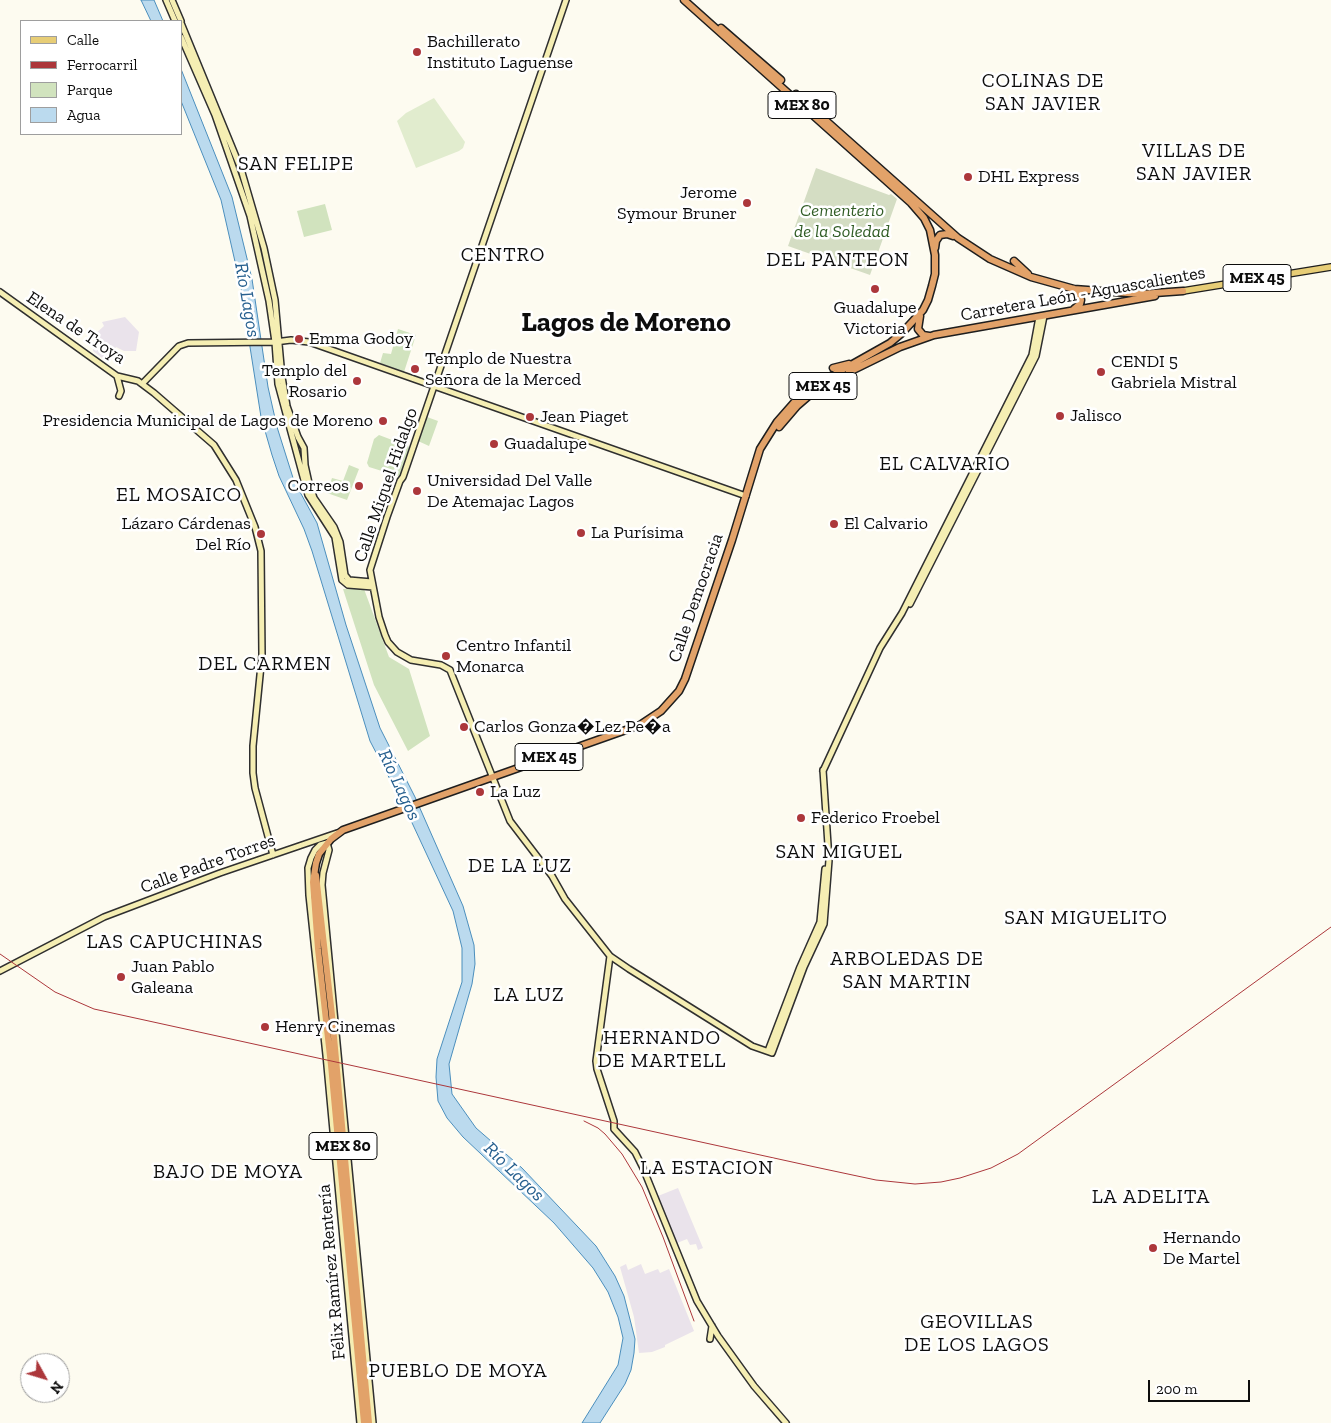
<!DOCTYPE html>
<meta charset="utf-8">
<style>
body{margin:0}
#map{position:relative;width:1331px;height:1423px;overflow:hidden;background:#fdfbf0;font-family:"Zilla Slab",serif}
canvas{display:block}
.legend{position:absolute;left:20px;top:20px;width:162px;height:115px;box-sizing:border-box;background:#fff;border:1px solid #9e9e9e;margin:0;padding:6px 9px;list-style:none;font-size:15px;color:#0d0d0d}
.legend li{display:flex;align-items:center;gap:10px;height:25px}
.legend b{width:25px;border:1px solid #9e9e9e}
.north{position:absolute;left:20px;top:1353px;width:50px;height:50px;box-sizing:border-box;background:#fff;border:1px solid #9e9e9e;border-radius:50%;rotate:129deg;font-size:14px;font-weight:700;line-height:20px;text-align:center;color:#0d0d0d}
.north::after{content:'';display:block;margin:auto;width:18px;height:22px;background:#ac373b;clip-path:polygon(50% 0,100% 100%,50% 72%,0 100%)}
.scale{position:absolute;left:1148px;top:1380px;width:102px;height:22px;box-sizing:border-box;border:2px solid #0d0d0d;border-top:0;padding-left:6px;font-size:15px;line-height:18px;white-space:nowrap;color:#0d0d0d;-webkit-text-stroke:4px #fff;paint-order:stroke}
</style>
<div id="map">
<canvas width="1331" height="1423"></canvas>
<ul class="legend">
<li><b style="height:6px;background:#e7cd76"></b>Calle</li>
<li><b style="height:6px;background:#ac373b"></b>Ferrocarril</li>
<li><b style="height:14px;background:#d1e3be"></b>Parque</li>
<li><b style="height:14px;background:#bbdaee"></b>Agua</li>
</ul>
<div class="north">N</div>
<div class="scale">200 m</div>
</div>
<script>
const ctx = document.querySelector('canvas').getContext('2d');
ctx.lineJoin = 'round';
function fillPath(path, color) {
  ctx.fillStyle = color;
  ctx.fill(path, 'evenodd');
}
function poly(rows) {
  const path = new Path2D();
  for (const r of rows) {
    path.moveTo(r[0], r[1]);
    for (let i = 2; i < r.length; i += 2) path.lineTo(r[i], r[i + 1]);
  }
  return path;
}
function stroke(path, color, width, dash) {
  ctx.strokeStyle = color;
  ctx.lineWidth = width;
  ctx.lineCap = dash ? 'butt' : 'round';
  ctx.setLineDash(dash || []);
  ctx.stroke(path);
}
function drawText(font, color, halo, rows, align = 'center') {
  ctx.font = font + ' "Zilla Slab",serif';
  ctx.lineWidth = 5;
  ctx.setLineDash([]);
  ctx.textBaseline = 'middle';
  ctx.strokeStyle = halo;
  ctx.fillStyle = color;
  for (const [text, x, y, turn = 0] of rows) {
    ctx.save();
    ctx.translate(x, y);
    ctx.rotate((+turn || 0) * Math.PI / 180);
    ctx.textAlign = isNaN(turn) ? turn : align;
    if (halo) ctx.strokeText(text, 0, 0);
    ctx.fillText(text, 0, 0);
    ctx.restore();
  }
}
fillPath(poly([
 [125,317,139,332,136,351,124,351,116,347,106,361,93,351,94,339,96,336,94,335,104,326,102,322],
 [678,1188,703,1248,698,1250,696,1244,690,1245,687,1239,677,1243,658,1196],
 [626,1264,628,1270,641,1264,645,1274,658,1269,660,1273,669,1269,694,1331,665,1345,665,1347,652,1352,639,1353,634,1317,620,1267]
]), '#eae3eb');
fillPath(poly([
 [325,204,332,230,304,237,297,211],
 [398,329,416,335,404,372,380,363,383,353,391,354],
 [427,417,438,421,429,446,418,441],
 [379,435,408,446,411,449,402,475,398,476,369,467,367,463,374,439],
 [349,465,359,469,347,500,327,493,332,478,343,481],
 [343,589,364,589,389,657,409,669,430,736,408,751,374,685]
]), '#d1e3be');
fillPath(poly([
 [816,168,889,195,891,194,897,199,870,275,788,246]
]), '#d4ddc3');
fillPath(poly([
 [434,98,465,142,463,148,459,151,416,168,397,121,406,113]
]), '#e1ecce');
const water = poly([
 [141,0,154,0,163,21,151,21,141,0],
 [181,69,232,197,252,279,268,387,277,427,294,481,317,523,346,625,380,728,415,797,463,906,474,945,475,964,472,984,449,1064,452,1094,476,1128,522,1168,596,1246,615,1276,624,1296,635,1339,634,1353,631,1370,625,1384,600,1423,582,1423,618,1365,623,1338,618,1317,608,1292,593,1268,554,1223,463,1137,447,1118,438,1101,436,1077,437,1059,462,982,462,948,453,911,407,812,370,741,312,551,304,529,279,476,272,455,261,417,250,347,246,310,221,200,181,101,181,69]
]);
fillPath(water, '#bbdaee');
stroke(water, '#4b8ebc', 1);
const secondary = poly([
 [166,0,175,21],
 [172,0,181,21],
 [566,0,403,477,400,481,387,517,370,570,379,617,385,635,388,642,397,652,411,660,441,665,450,670,510,821,552,876,565,899,610,956,629,969,752,1046,772,1053,804,967,824,924,829,860,823,770],
 [181,23,241,169,264,248,275,300,282,377,287,406,298,437,304,448,305,465,309,483,314,498,334,527,340,542,345,575,349,580,372,582],
 [181,37,215,115,250,216,269,301,275,342,278,384,308,495,335,537,342,580,348,585,373,587],
 [0,292,117,376,138,381,154,393,214,445,236,480,255,527,261,551,262,655,253,746,253,773,255,788,273,855],
 [117,376,121,391,119,396],
 [142,384,179,346,188,343,275,342,291,340,309,342,746,496],
 [910,604,1036,356,1044,316],
 [823,771,880,648,902,613,1032,355,1039,317],
 [610,956,596,1061,597,1069,614,1121,614,1129,635,1152,643,1168,697,1301,718,1336,754,1386,786,1423],
 [0,971,104,917,220,873,337,833],
 [768,1051,800,967,820,922,825,869],
 [710,1339,712,1326],
 [360,1423,326,1055,309,895,308,868,311,858,315,850,320,845,327,843,329,850,323,873,322,885,373,1423]
]);
const primary = poly([
 [1183,291,1331,267]
]);
const highway = poly([
 [721,28,781,80],
 [796,94,958,238,990,259,1031,277,1074,289,1141,294,1183,291],
 [935,248,936,241,940,235,947,234,953,236],
 [1014,261,1028,274],
 [1074,289,1080,296,1081,300,1080,304,1074,309],
 [920,316,918,329,923,335,929,336],
 [833,368,849,364],
 [849,372,900,347,934,335,1155,296],
 [779,427,797,406,812,393],
 [316,875,332,1015,369,1423],
 [364,1423,331,1065,318,949,313,882,316,863,319,854,331,839,343,830,640,725,661,711,679,691,685,679,732,540,760,449,777,422,799,397,826,379,890,343,902,333,923,310,928,300,932,286,935,274,935,255,930,230,924,218,911,203,684,0]
]);
stroke(secondary, '#2f2f2f', 8);
stroke(primary, '#1e1e1e', 8);
stroke(highway, '#1e1e1e', 9);
stroke(secondary, '#f5eeb3', 5);
stroke(primary, '#e7cd76', 5.5);
stroke(highway, '#e2a269', 6);
stroke(poly([
 [0,954,55,992,94,1009,815,1167,876,1180,915,1184,941,1182,960,1178,991,1168,1018,1154,1331,927],
 [584,1121,598,1128,605,1134,622,1154,642,1187,663,1237,694,1321]
]), '#ac373b', 1);
for (const [x, y, r, color] of [
 [417,52,5,"#ac373b"],
 [968,177,5,"#ac373b"],
 [747,203,5,"#ac373b"],
 [875,289,5,"#ac373b"],
 [299,339,5,"#ac373b"],
 [415,369,5,"#ac373b"],
 [1101,372,5,"#ac373b"],
 [357,381,5,"#ac373b"],
 [1060,416,5,"#ac373b"],
 [530,417,5,"#ac373b"],
 [383,421,5,"#ac373b"],
 [494,444,5,"#ac373b"],
 [359,486,5,"#ac373b"],
 [417,491,5,"#ac373b"],
 [834,524,5,"#ac373b"],
 [581,533,5,"#ac373b"],
 [261,534,5,"#ac373b"],
 [446,656,5,"#ac373b"],
 [464,727,5,"#ac373b"],
 [480,792,5,"#ac373b"],
 [801,818,5,"#ac373b"],
 [121,977,5,"#ac373b"],
 [265,1027,5,"#ac373b"],
 [1153,1248,5,"#ac373b"]
]) {
  const dot = new Path2D();
  dot.arc(x, y, r, 0, 2 * Math.PI);
  ctx.fillStyle = color;
  ctx.fill(dot);
  stroke(dot, '#fff', 2);
}
for (const [x, y, w] of [
 [802,105,68],
 [1257,278,68],
 [823,386,68],
 [549,757,68],
 [343,1146,68]
]) {
  const box = new Path2D();
  box.roundRect(x - w / 2, y - 13.5, w, 27, 4);
  ctx.fillStyle = '#fff';
  ctx.fill(box);
  stroke(box, '#0d0d0d', 1);
}
drawText('bold 16px', '#0d0d0d', null, [
 ["MEX 80",802,105],
 ["MEX 45",1257,278],
 ["MEX 45",823,386],
 ["MEX 45",549,757],
 ["MEX 80",343,1146]
]);
drawText('18px', '#0d0d0d', '#fff', [
 ["Bachillerato",427,42],
 ["Instituto Laguense",427,63],
 ["DHL Express",978,177],
 ["Jerome",737,193,"right"],
 ["Symour Bruner",737,214,"right"],
 ["Guadalupe",875,308,"center"],
 ["Victoria",875,329,"center"],
 ["Emma Godoy",309,339],
 ["Templo de Nuestra",425,359],
 ["Señora de la Merced",425,380],
 ["CENDI 5",1111,362],
 ["Gabriela Mistral",1111,383],
 ["Templo del",347,371,"right"],
 ["Rosario",347,392,"right"],
 ["Jalisco",1070,416],
 ["Jean Piaget",540,417],
 ["Presidencia Municipal de Lagos de Moreno",373,421,"right"],
 ["Guadalupe",504,444],
 ["Universidad Del Valle",427,481],
 ["De Atemajac Lagos",427,502],
 ["Correos",349,486,"right"],
 ["Lázaro Cárdenas",251,524,"right"],
 ["Del Río",251,545,"right"],
 ["El Calvario",844,524],
 ["La Purísima",591,533],
 ["Centro Infantil",456,646],
 ["Monarca",456,667],
 ["Carlos Gonza�Lez Pe�a",474,727],
 ["La Luz",490,792],
 ["Federico Froebel",811,818],
 ["Juan Pablo",131,967],
 ["Galeana",131,988],
 ["Henry Cinemas",275,1027],
 ["Hernando",1163,1238],
 ["De Martel",1163,1259]
], 'left');
drawText('italic 18px', '#315d26', '#fff', [
 ["Cementerio",842,211],
 ["de la Soledad",842,232]
]);
drawText('18px', '#0d0d0d', '#fff', [
 ["Carretera León - Aguascalientes",1083,294,-10],
 ["Elena de Troya",76,328,34],
 ["Calle Miguel Hidalgo",386,485,-71],
 ["Calle Democracia",696,598,-71],
 ["Calle Padre Torres",208,864,-20],
 ["Félix Ramírez Rentería",332,1272,-95]
]);
drawText('italic 19px', '#27608f', '#fff', [
 ["Río Lagos",247,300,80],
 ["Río Lagos",399,785,65],
 ["Río Lagos",514,1172,44]
]);
ctx.letterSpacing = '1px';
drawText('20px', '#0d0d0d', '#fff', [
 ["COLINAS DE",1043,81],
 ["SAN JAVIER",1043,104],
 ["VILLAS DE",1194,151],
 ["SAN JAVIER",1194,174],
 ["SAN FELIPE",296,164],
 ["CENTRO",503,255],
 ["DEL PANTEON",838,260],
 ["EL CALVARIO",945,464],
 ["EL MOSAICO",179,495],
 ["DEL CARMEN",265,664],
 ["SAN MIGUEL",839,852],
 ["DE LA LUZ",520,866],
 ["SAN MIGUELITO",1086,918],
 ["LAS CAPUCHINAS",175,942],
 ["ARBOLEDAS DE",907,959],
 ["SAN MARTIN",907,982],
 ["LA LUZ",529,995],
 ["HERNANDO",662,1038],
 ["DE MARTELL",662,1061],
 ["LA ESTACION",707,1168],
 ["BAJO DE MOYA",228,1172],
 ["LA ADELITA",1151,1197],
 ["GEOVILLAS",977,1322],
 ["DE LOS LAGOS",977,1345],
 ["PUEBLO DE MOYA",458,1371]
]);
ctx.letterSpacing = '0px';
drawText('bold 28px', '#0d0d0d', '#fff', [
 ["Lagos de Moreno",626,323]
]);
</script>
